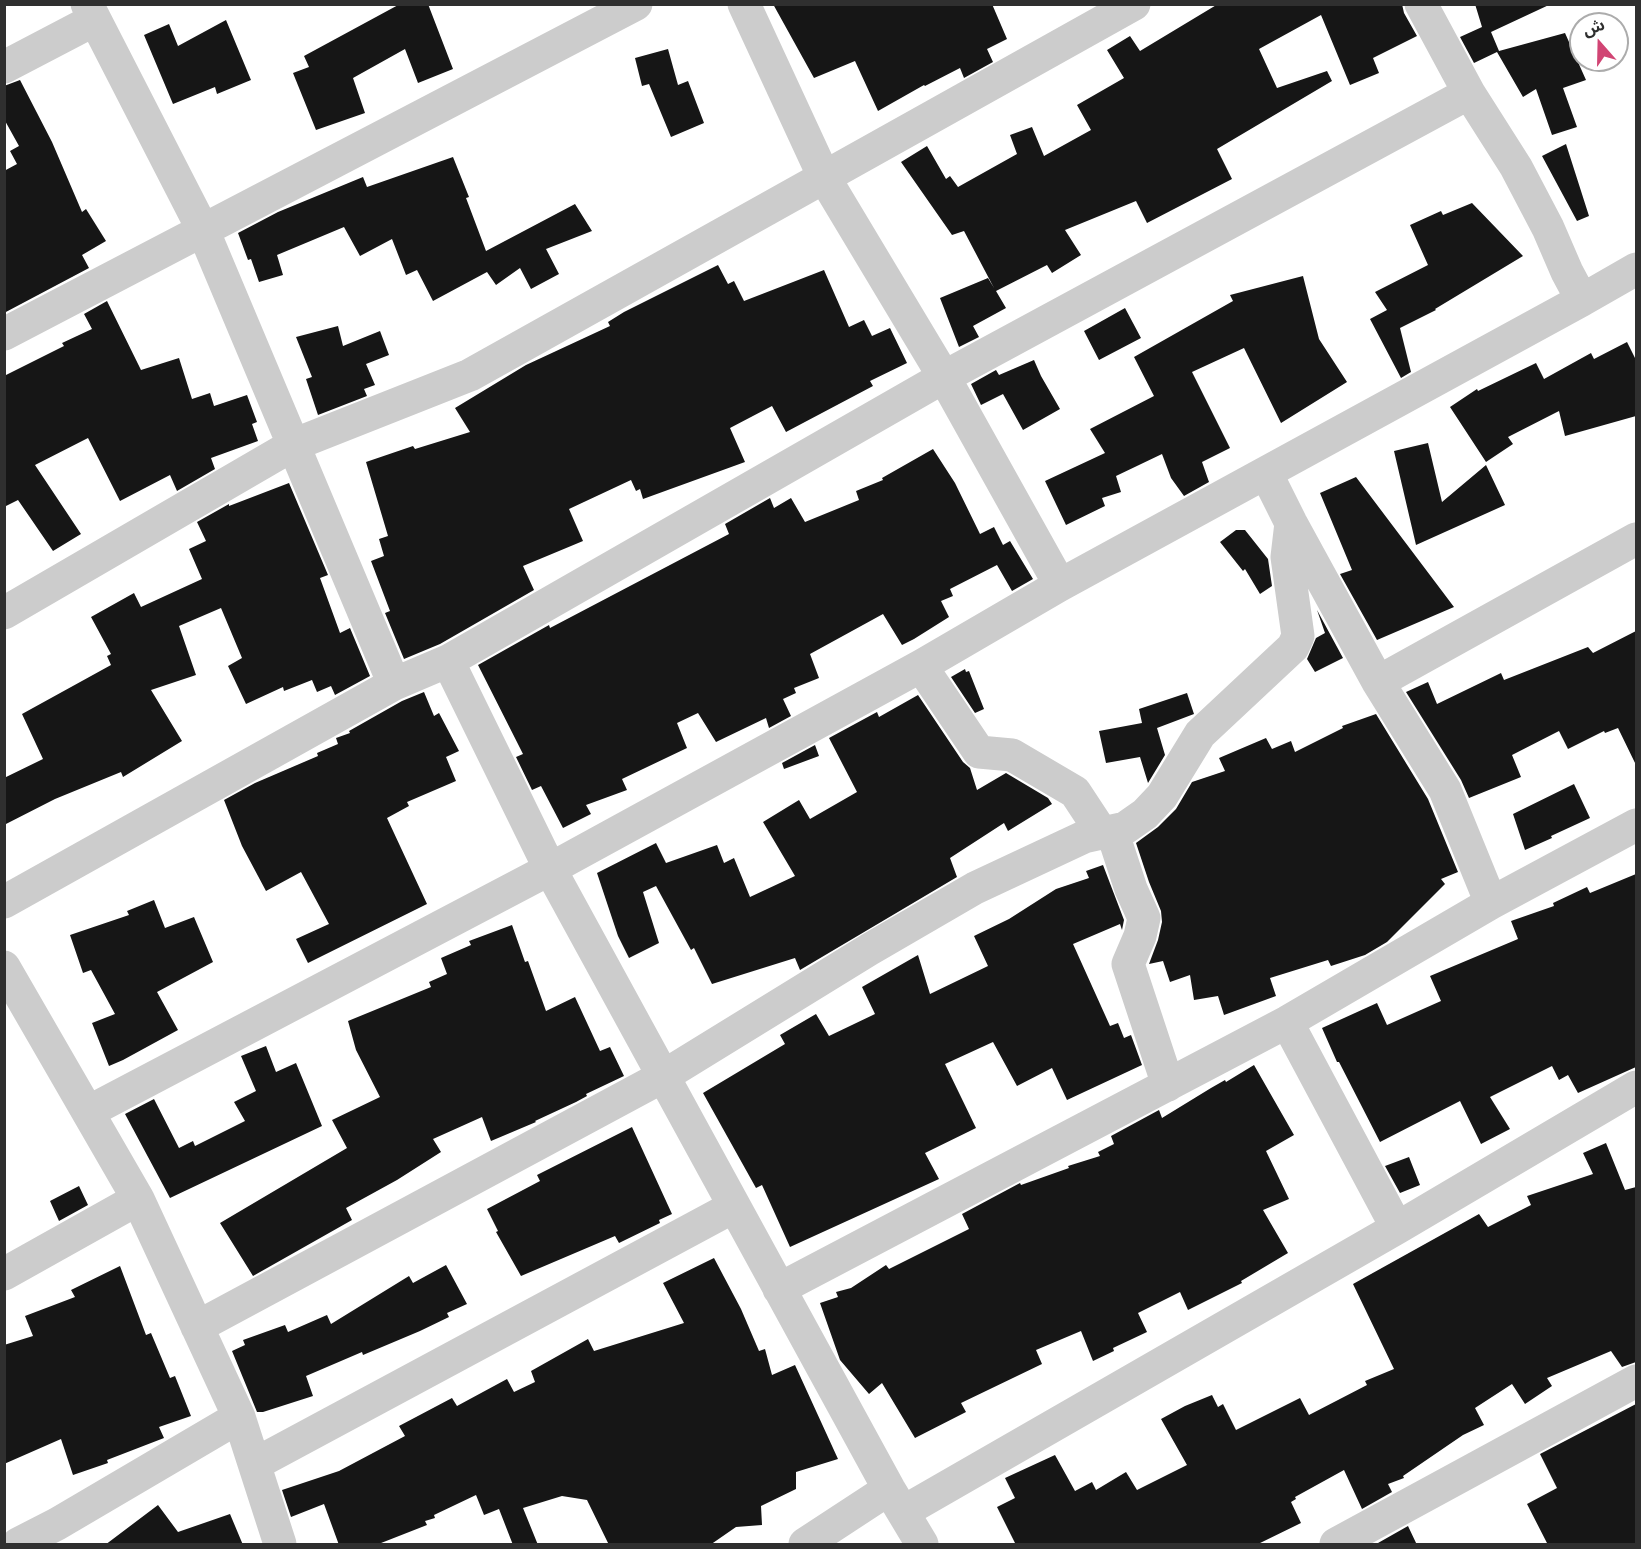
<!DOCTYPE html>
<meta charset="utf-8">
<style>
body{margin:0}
#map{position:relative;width:1641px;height:1549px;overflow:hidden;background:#fff;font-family:Inter,"Noto Sans Arabic",sans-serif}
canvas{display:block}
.frame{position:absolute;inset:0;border:6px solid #2f2f2f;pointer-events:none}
.north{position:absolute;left:1569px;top:12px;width:60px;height:60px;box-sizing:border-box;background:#fff;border:2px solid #acacac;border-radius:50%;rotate:340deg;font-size:16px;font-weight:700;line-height:24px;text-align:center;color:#2f2f2f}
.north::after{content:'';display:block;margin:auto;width:21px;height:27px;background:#d14574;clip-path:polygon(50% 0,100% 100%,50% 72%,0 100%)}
</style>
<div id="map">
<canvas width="1641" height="1549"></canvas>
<div class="frame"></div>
<div class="north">ش</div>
</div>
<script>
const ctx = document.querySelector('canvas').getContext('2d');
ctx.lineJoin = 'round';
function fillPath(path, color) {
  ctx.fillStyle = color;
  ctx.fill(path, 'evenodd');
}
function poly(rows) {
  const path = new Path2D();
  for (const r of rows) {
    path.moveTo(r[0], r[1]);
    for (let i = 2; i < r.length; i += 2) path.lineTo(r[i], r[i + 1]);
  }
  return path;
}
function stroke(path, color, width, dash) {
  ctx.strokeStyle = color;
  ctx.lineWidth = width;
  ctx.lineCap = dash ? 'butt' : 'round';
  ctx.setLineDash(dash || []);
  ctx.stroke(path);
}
fillPath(poly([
 [400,4,428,4,453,69,418,83,405,49,353,78,365,113,316,130,293,73,309,67,304,56],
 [773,4,992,4,1007,39,987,49,993,62,964,78,960,68,925,86,924,85,878,111,855,61,814,78],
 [1218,4,1402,4,1404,13,1417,36,1373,58,1379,73,1350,85,1321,15,1259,49,1277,88,1327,71,1332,81,1217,149,1232,179,1147,223,1136,201,1065,230,1081,255,1052,273,1047,265,996,291,1006,308,973,326,979,337,959,347,940,298,988,278,994,288,964,231,952,235,901,162,927,146,946,179,950,176,958,187,1017,154,1010,135,1032,127,1044,156,1091,130,1077,105,1124,78,1107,50,1130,36,1140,51],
 [1475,4,1551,4,1491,32,1499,51,1565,33,1586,80,1563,88,1577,127,1552,135,1536,89,1523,97,1497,52,1474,63,1460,37,1482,27],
 [226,20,251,80,217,94,215,87,173,104,144,35,169,24,178,46],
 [668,49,678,85,688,81,704,123,671,137,649,84,642,86,635,58],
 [20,80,52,142,82,212,86,209,106,241,82,255,89,268,4,313,4,171,17,164,10,151,19,146,4,119,4,86],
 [1566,144,1589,216,1577,221,1542,156],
 [453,157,469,197,466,198,486,251,575,204,592,231,546,249,559,274,531,289,520,268,496,285,487,272,433,301,417,270,406,275,392,239,360,256,344,227,277,255,283,275,259,282,251,259,248,260,238,233,278,212,363,177,367,187],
 [1472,203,1523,256,1435,309,1436,310,1400,328,1411,372,1401,378,1370,319,1387,310,1375,292,1428,265,1410,225,1441,211,1443,215],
 [718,265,728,284,734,281,744,301,824,270,849,327,864,320,872,336,890,328,907,363,870,381,873,386,786,432,772,406,730,428,745,462,643,499,640,489,636,491,631,480,569,509,583,541,523,566,534,590,440,644,404,659,385,613,390,611,371,561,384,556,379,539,388,536,366,462,413,446,415,449,470,432,455,408,526,365,610,326,608,322,624,312],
 [1303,276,1319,339,1347,382,1281,423,1244,348,1192,372,1230,448,1202,462,1209,482,1184,496,1171,478,1162,454,1116,476,1121,492,1102,498,1105,506,1066,525,1045,481,1105,453,1090,429,1154,396,1134,357,1233,301,1230,295],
 [107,301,141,370,179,358,192,399,210,393,214,406,247,395,257,422,252,424,258,441,211,458,215,469,177,491,170,475,120,501,88,438,35,465,81,534,53,551,18,500,4,507,4,376,64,346,62,343,92,329,84,314],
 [1125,308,1141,338,1099,360,1084,331],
 [338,326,343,346,380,331,389,355,366,364,375,385,364,389,367,396,318,415,306,379,312,377,296,337],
 [1627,342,1636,360,1636,416,1565,436,1559,411,1508,437,1513,444,1486,462,1450,407,1477,389,1478,391,1536,363,1544,379,1591,353,1594,359],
 [1034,360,1041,376,1060,409,1023,430,1003,394,981,405,971,384,996,370,999,375],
 [1428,443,1442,502,1486,465,1505,505,1416,545,1394,451],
 [933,449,955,483,980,534,994,527,1003,545,1010,541,1033,579,1012,591,997,565,950,589,953,596,941,601,949,617,914,639,902,645,883,614,810,654,819,678,794,688,796,693,783,699,791,716,769,728,766,718,716,742,698,713,677,723,687,748,622,779,627,790,586,805,591,814,563,828,541,786,532,790,516,757,523,754,478,665,549,625,550,628,729,534,725,524,770,498,774,508,791,498,805,522,859,500,856,491,883,480,882,478],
 [1356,477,1454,607,1377,640,1340,574,1352,570,1320,493],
 [289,483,328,575,320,578,340,633,350,628,370,676,335,695,331,686,317,692,312,680,284,691,283,687,246,704,228,666,242,658,221,608,179,626,196,675,151,690,182,741,123,777,121,772,55,799,4,825,4,778,43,759,22,714,111,665,107,656,111,654,91,617,134,593,141,607,202,579,189,549,206,541,197,522,229,504,229,506],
 [1236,530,1245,530,1268,559,1272,586,1260,594,1245,569,1243,571,1220,542],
 [1317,610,1343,658,1315,672,1307,659,1316,638,1325,633],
 [1636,631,1636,765,1618,728,1605,733,1604,731,1568,749,1559,731,1512,755,1521,777,1469,798,1461,780,1406,692,1428,682,1437,704,1501,673,1504,680,1588,647,1593,653],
 [965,669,966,672,969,671,984,709,975,713,951,677],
 [424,692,434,716,439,713,459,751,446,757,456,781,407,802,409,806,387,818,427,904,308,963,296,939,329,924,301,872,266,891,242,846,224,800,255,783,318,756,317,753,338,744,336,738,350,733,349,731,402,701],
 [1187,693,1194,714,1157,728,1165,755,1148,783,1140,757,1106,763,1099,731,1142,723,1139,709],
 [918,695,963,762,970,768,977,790,1006,773,1048,798,1052,804,1008,831,1004,823,950,858,957,877,800,970,795,958,712,984,694,948,691,950,656,886,643,892,659,943,629,958,618,936,597,873,656,843,666,863,717,845,724,863,734,858,750,897,795,876,763,822,799,800,810,819,857,792,829,738,877,712,879,717],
 [1376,714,1428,799,1458,872,1441,879,1445,884,1387,942,1365,955,1331,966,1328,960,1270,978,1276,996,1224,1015,1218,996,1194,1000,1190,975,1170,982,1163,961,1149,964,1158,940,1162,922,1161,911,1149,882,1136,843,1158,827,1176,809,1192,782,1225,771,1219,758,1266,738,1272,749,1291,741,1295,752,1343,728,1342,726],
 [815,745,819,756,784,769,782,763],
 [1574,784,1590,818,1551,836,1552,838,1525,850,1513,814],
 [1103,865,1124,920,1122,930,1120,924,1073,944,1110,1026,1118,1023,1124,1038,1131,1035,1142,1065,1067,1100,1052,1068,1017,1086,993,1042,945,1064,976,1128,925,1153,939,1179,790,1247,762,1185,756,1188,703,1093,785,1044,780,1035,816,1014,829,1036,875,1014,862,987,918,955,930,994,988,966,974,936,1009,919,1056,889,1089,878,1086,871],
 [1636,874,1636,1067,1578,1093,1568,1075,1559,1080,1552,1066,1490,1097,1510,1129,1481,1144,1460,1101,1380,1142,1339,1062,1337,1062,1322,1028,1377,1003,1387,1025,1441,1001,1430,976,1518,939,1511,921,1554,906,1553,903,1587,887,1590,893],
 [154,900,165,928,194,917,213,962,157,992,178,1030,123,1060,109,1066,92,1023,115,1014,91,970,83,973,70,935,129,915,127,911],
 [512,925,525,962,528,961,546,1011,575,997,600,1051,610,1047,624,1076,586,1094,587,1096,576,1102,535,1121,536,1122,491,1141,482,1117,433,1139,441,1152,397,1180,346,1208,352,1220,253,1276,220,1223,347,1148,332,1120,380,1097,356,1050,348,1021,431,987,429,982,447,974,441,958,471,945,469,941],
 [266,1046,276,1072,296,1063,322,1126,170,1198,125,1114,154,1099,179,1148,193,1141,195,1146,245,1121,234,1102,256,1091,241,1056],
 [1254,1065,1294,1135,1266,1151,1289,1199,1263,1210,1288,1253,1241,1281,1242,1283,1188,1310,1180,1292,1138,1313,1147,1332,1113,1348,1114,1351,1093,1361,1081,1331,1036,1350,1042,1364,961,1403,966,1412,915,1438,882,1383,869,1394,840,1360,820,1303,838,1297,836,1292,851,1288,886,1265,889,1269,969,1229,962,1214,1020,1183,1021,1185,1069,1168,1068,1166,1100,1156,1098,1152,1114,1144,1111,1136,1159,1110,1162,1118,1211,1088,1225,1080,1226,1082],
 [632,1127,672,1214,659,1220,660,1223,619,1243,615,1236,521,1276,496,1232,498,1231,487,1209,540,1181,537,1175],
 [1606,1143,1625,1190,1636,1187,1636,1362,1622,1367,1611,1351,1547,1378,1552,1386,1525,1404,1512,1384,1475,1408,1484,1425,1463,1435,1403,1476,1404,1478,1388,1484,1392,1492,1362,1509,1344,1470,1295,1497,1296,1499,1291,1502,1301,1523,1256,1545,1016,1545,997,1507,1015,1498,1005,1478,1055,1455,1075,1491,1092,1482,1096,1490,1126,1472,1137,1490,1187,1465,1161,1419,1185,1406,1212,1395,1218,1407,1223,1404,1236,1430,1300,1398,1309,1415,1367,1385,1365,1381,1394,1369,1353,1284,1479,1214,1488,1227,1531,1205,1527,1196,1593,1174,1583,1153],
 [1409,1157,1420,1185,1400,1193,1385,1166],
 [79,1186,88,1205,59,1221,50,1201],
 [714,1258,741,1309,759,1351,765,1349,772,1375,795,1365,838,1459,796,1472,796,1489,761,1506,762,1525,736,1527,710,1545,609,1545,587,1500,562,1496,523,1508,538,1545,513,1545,499,1509,484,1515,476,1495,434,1515,435,1518,425,1521,427,1525,376,1545,339,1545,324,1504,291,1517,282,1490,339,1471,388,1445,405,1436,399,1426,452,1398,457,1406,507,1379,514,1392,535,1382,531,1371,588,1339,594,1351,684,1323,663,1283],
 [446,1265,467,1304,447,1313,449,1317,420,1331,363,1355,362,1352,306,1376,313,1396,263,1412,257,1412,232,1351,245,1345,243,1340,285,1325,288,1332,327,1315,331,1324,409,1276,413,1283],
 [120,1266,146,1335,151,1333,170,1378,175,1376,191,1416,159,1427,164,1438,107,1460,108,1463,73,1475,61,1439,4,1464,4,1345,33,1336,25,1316,75,1297,71,1290],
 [1636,1404,1636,1545,1548,1545,1527,1504,1557,1488,1540,1454],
 [158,1505,178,1532,230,1514,243,1545,105,1545],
 [1408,1526,1417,1545,1379,1545,1378,1543]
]), '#161616');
stroke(poly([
 [87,4,203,230,394,684],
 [744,4,824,177,944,377,1060,585],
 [4,67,94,20],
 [1582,300,1636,269],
 [4,334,636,4],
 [1266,473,1291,523,1378,682,1445,790,1491,903],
 [4,613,293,445,470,375,1134,4],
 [448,661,550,869,889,1489,922,1544],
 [921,666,979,752,1012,755,1075,792,1102,833],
 [1378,682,1636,539],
 [1112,831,1131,889,1144,918,1140,936,1128,964,1168,1085],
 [4,902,394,684,448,661,944,377,1469,93],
 [4,967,138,1199,239,1417,280,1544],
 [1287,1022,1397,1228],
 [88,1112,550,869,921,666,1060,585,1582,300,1567,272,1548,228,1516,167,1469,93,1421,4],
 [4,1274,138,1199],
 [779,1289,1287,1022,1491,903,1636,825],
 [197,1327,662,1077,870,949,975,888,1084,837,1125,828,1145,814,1162,796,1200,734,1293,647,1298,636,1287,557,1291,523],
 [255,1464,733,1207],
 [903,1512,1397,1228,1636,1087],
 [18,1544,57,1524,239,1417],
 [805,1544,889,1489],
 [1336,1544,1636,1381]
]), '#ccc', 33);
</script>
